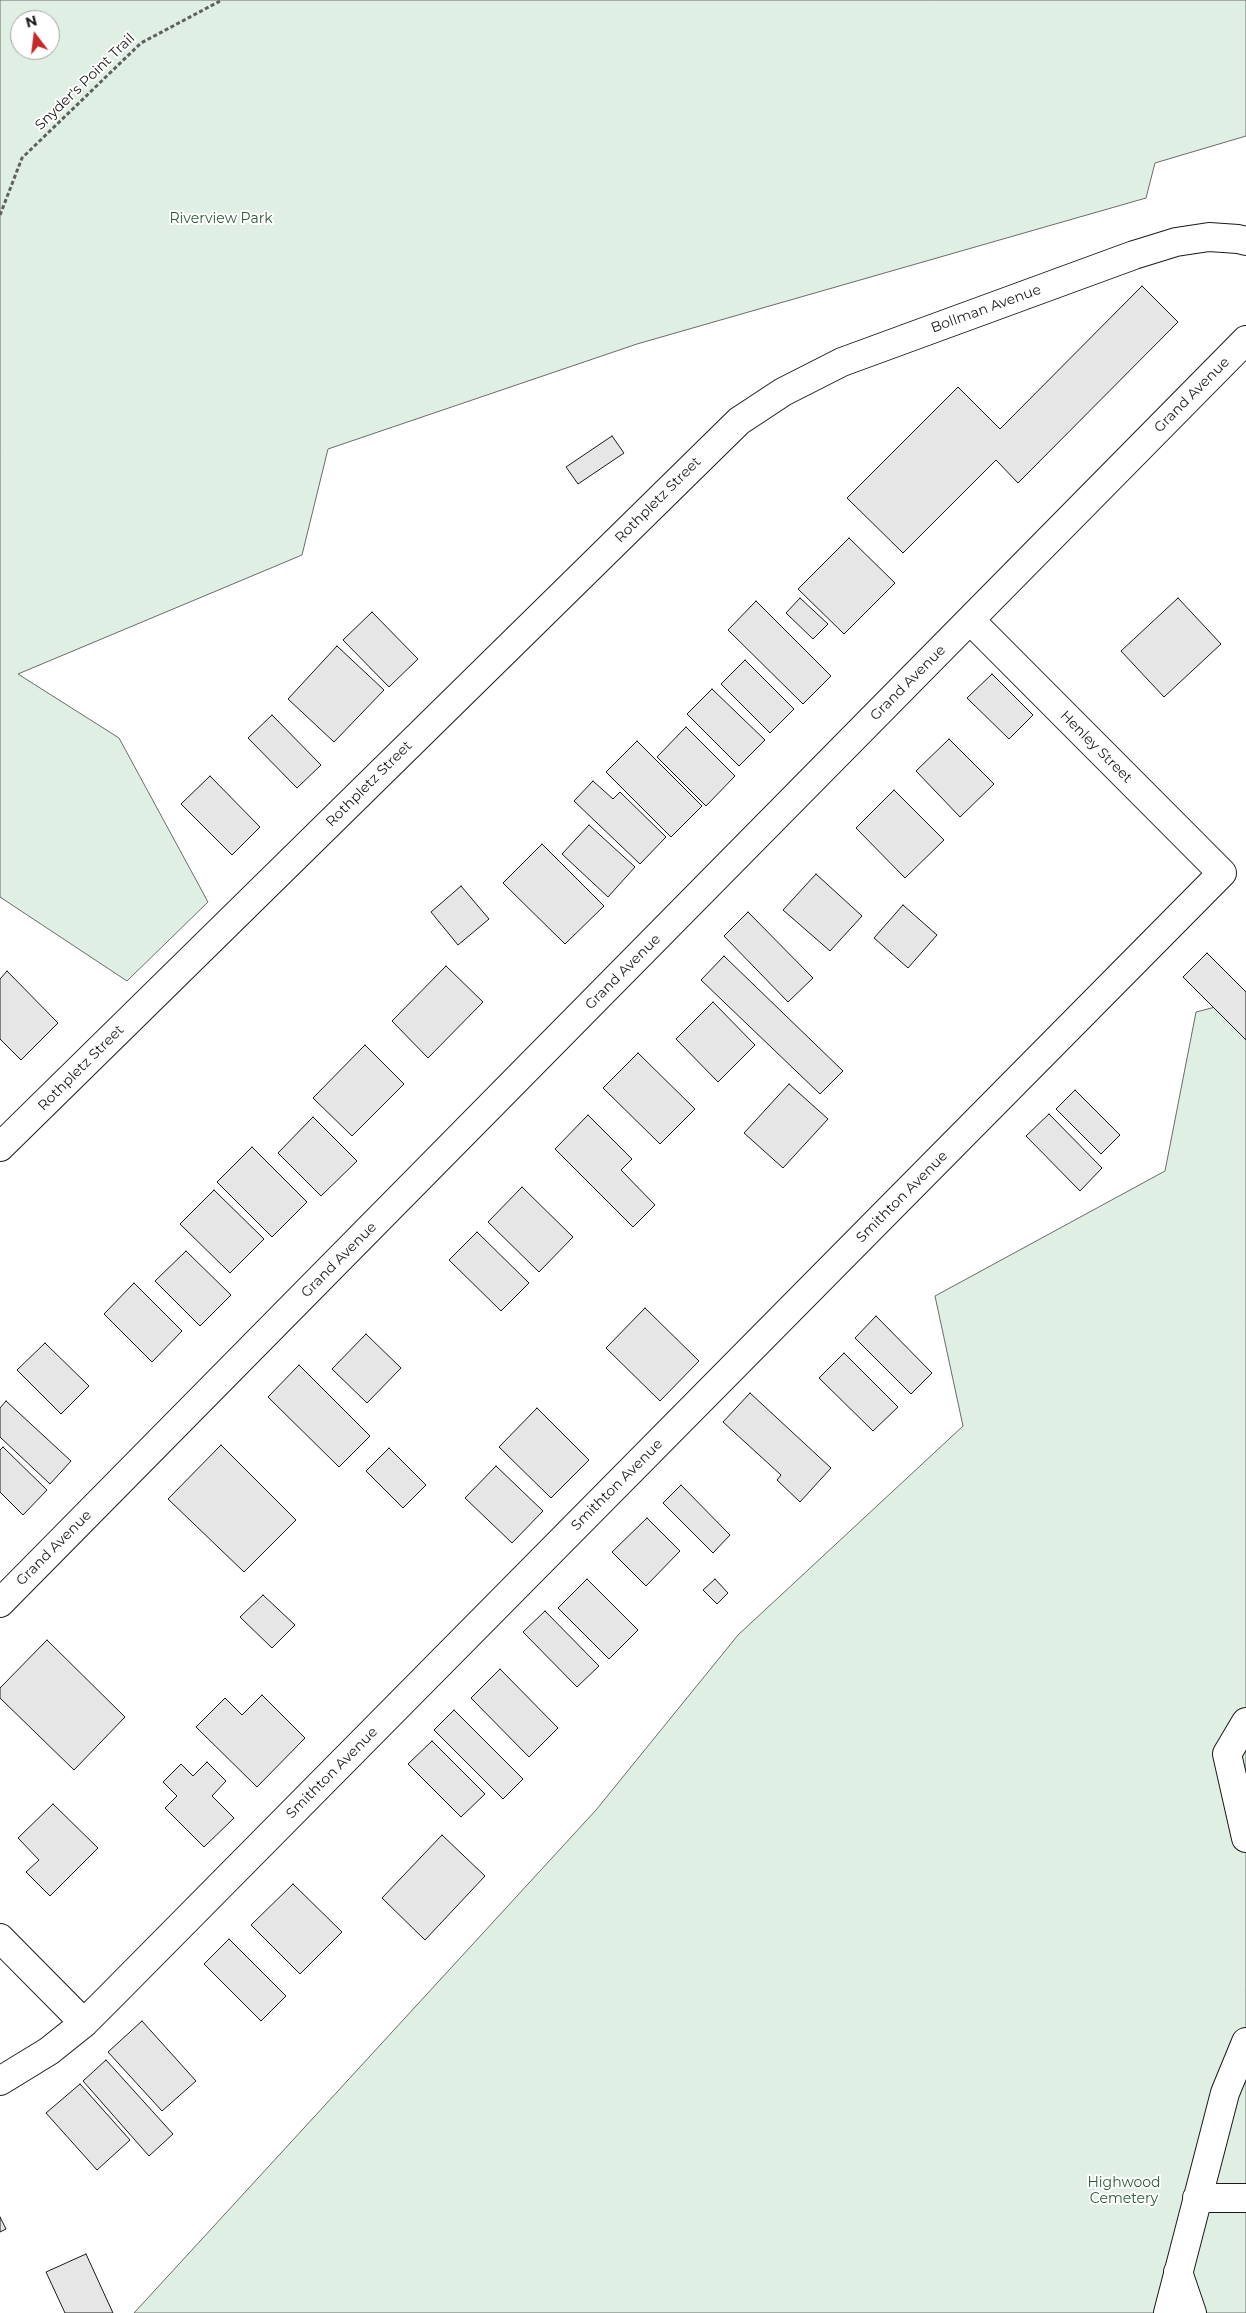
<!DOCTYPE html>
<style>
body{margin:0}
#map{position:relative;width:1246px;height:2313px;overflow:hidden;background:#fff;font-family:Montserrat,sans-serif}
canvas{display:block}
.north{position:absolute;left:10px;top:10px;width:50px;height:50px;box-sizing:border-box;background:#fff;border:1px solid #a3a3a3;border-radius:50%;rotate:345deg;font-size:14px;font-weight:700;line-height:20px;text-align:center;color:#1a1a1a}
.north::after{content:'';display:block;margin:auto;width:18px;height:22px;background:#c62828;clip-path:polygon(50% 0,100% 100%,50% 72%,0 100%)}
</style>
<div id="map">
<canvas width="1246" height="2313"></canvas>
<div class="north">N</div>
</div>
<script>
const ctx = document.querySelector('canvas').getContext('2d');
ctx.lineJoin = 'round';
function fillPath(path, color) {
  ctx.fillStyle = color;
  ctx.fill(path, 'evenodd');
}
function poly(rows) {
  const path = new Path2D();
  for (const r of rows) {
    path.moveTo(r[0], r[1]);
    for (let i = 2; i < r.length; i += 2) path.lineTo(r[i], r[i + 1]);
  }
  return path;
}
function stroke(path, color, width, dash) {
  ctx.strokeStyle = color;
  ctx.lineWidth = width;
  ctx.lineCap = dash ? 'butt' : 'round';
  ctx.setLineDash(dash || []);
  ctx.stroke(path);
}
function drawText(font, color, halo, rows, align = 'center') {
  ctx.font = font + ' Montserrat,sans-serif';
  ctx.lineWidth = 4;
  ctx.setLineDash([]);
  ctx.textBaseline = 'middle';
  ctx.strokeStyle = halo;
  ctx.fillStyle = color;
  for (const [text, x, y, turn = 0] of rows) {
    ctx.save();
    ctx.translate(x, y);
    ctx.rotate((+turn || 0) * Math.PI / 180);
    ctx.textAlign = isNaN(turn) ? turn : align;
    if (halo) ctx.strokeText(text, 0, 0);
    ctx.fillText(text, 0, 0);
    ctx.restore();
  }
}
const green = poly([
 [0,0,1246,0,1246,136,1155,163,1146,198,637,344,328,449,302,555,18,674,119,738,208,902,127,981,0,897,0,0],
 [20,20,50,20,50,50,20,50,20,20],
 [1246,999,1246,2313,134,2313,596,1810,738,1635,963,1426,935,1296,1165,1171,1196,1012,1246,999]
]);
fillPath(green, '#e0efe3');
stroke(green, '#6a6a6a', 1);
const building = poly([
 [1142,286,1178,322,1018,483,996,460,903,553,847,498,958,387,1000,429,1142,286],
 [612,436,624,453,578,484,566,467,612,436],
 [849,538,895,583,844,634,798,589,849,538],
 [800,598,828,624,813,639,786,613,800,598],
 [1178,598,1221,644,1164,697,1121,651,1178,598],
 [756,601,831,676,803,704,728,630,756,601],
 [372,612,418,659,389,687,343,640,372,612],
 [337,646,384,690,334,742,288,699,337,646],
 [745,660,794,709,770,733,721,684,745,660],
 [992,674,1033,715,1009,739,967,698,992,674],
 [712,689,765,740,739,766,687,714,712,689],
 [272,715,321,765,297,788,248,738,272,715],
 [686,727,735,776,706,806,657,757,686,727],
 [949,739,994,784,960,817,916,771,949,739],
 [637,741,702,806,671,837,606,772,637,741],
 [210,776,260,827,232,855,181,804,210,776],
 [593,781,613,799,620,792,666,837,640,864,574,801,593,781],
 [894,790,944,840,905,878,856,828,894,790],
 [589,825,635,867,608,897,562,854,589,825],
 [542,844,604,906,565,944,503,883,542,844],
 [816,874,862,916,830,951,783,910,816,874],
 [461,886,489,919,458,945,431,912,461,886],
 [903,905,937,935,908,968,874,938,903,905],
 [748,912,813,978,788,1002,724,936,748,912],
 [1207,953,1246,992,1246,1040,1183,977,1207,953],
 [724,956,843,1071,820,1094,701,980,724,956],
 [446,966,483,1002,428,1058,392,1021,446,966],
 [7,971,58,1023,21,1060,0,1039,0,979,7,971],
 [713,1002,755,1045,718,1082,676,1039,713,1002],
 [365,1045,404,1084,352,1136,313,1098,365,1045],
 [638,1053,695,1109,660,1144,603,1088,638,1053],
 [789,1084,828,1119,783,1168,744,1133,789,1084],
 [1075,1090,1120,1135,1101,1154,1056,1109,1075,1090],
 [1049,1114,1102,1168,1080,1191,1026,1136,1049,1114],
 [588,1115,632,1159,621,1170,655,1205,633,1227,555,1149,588,1115],
 [313,1117,357,1161,321,1196,278,1153,313,1117],
 [252,1147,307,1202,272,1237,217,1182,252,1147],
 [522,1187,573,1237,539,1272,488,1222,522,1187],
 [214,1190,264,1239,230,1273,180,1224,214,1190],
 [477,1232,529,1283,501,1311,449,1260,477,1232],
 [186,1251,231,1295,200,1326,155,1281,186,1251],
 [134,1283,182,1331,152,1362,104,1314,134,1283],
 [645,1308,699,1361,660,1401,606,1348,645,1308],
 [876,1316,932,1373,911,1394,855,1338,876,1316],
 [366,1334,401,1368,367,1403,332,1369,366,1334],
 [45,1343,89,1386,61,1414,17,1370,45,1343],
 [844,1353,898,1407,873,1431,819,1378,844,1353],
 [299,1365,370,1436,339,1467,268,1397,299,1365],
 [750,1393,831,1468,800,1502,777,1480,781,1475,723,1422,750,1393],
 [6,1401,71,1461,50,1484,0,1437,0,1408,6,1401],
 [537,1408,589,1460,551,1498,499,1447,537,1408],
 [221,1445,296,1520,244,1572,168,1499,221,1445],
 [3,1447,47,1490,23,1515,0,1492,0,1450,3,1447],
 [389,1448,426,1485,403,1508,366,1471,389,1448],
 [496,1466,543,1511,512,1543,465,1498,496,1466],
 [681,1485,730,1535,713,1553,663,1503,681,1485],
 [647,1518,680,1551,646,1586,612,1552,647,1518],
 [587,1579,638,1630,609,1659,558,1608,587,1579],
 [715,1579,728,1593,717,1604,703,1590,715,1579],
 [263,1595,295,1625,272,1648,240,1617,263,1595],
 [545,1611,599,1666,577,1687,523,1632,545,1611],
 [47,1640,125,1717,74,1770,0,1698,0,1688,47,1640],
 [500,1669,558,1728,529,1757,471,1698,500,1669],
 [262,1695,305,1738,257,1787,196,1727,225,1698,242,1715,262,1695],
 [454,1710,523,1779,503,1799,434,1730,454,1710],
 [432,1741,485,1794,461,1817,408,1764,432,1741],
 [207,1762,226,1781,212,1796,234,1818,204,1847,165,1808,177,1796,163,1782,181,1764,193,1776,207,1762],
 [53,1804,98,1848,50,1896,26,1872,39,1860,18,1838,53,1804],
 [442,1835,485,1876,425,1940,382,1898,442,1835],
 [293,1884,342,1932,300,1974,251,1925,293,1884],
 [229,1939,286,1996,261,2021,204,1964,229,1939],
 [142,2021,196,2081,162,2111,108,2052,142,2021],
 [106,2060,173,2134,149,2156,83,2081,106,2060],
 [80,2084,130,2140,97,2170,46,2113,80,2084],
 [0,2217,6,2229,0,2232,0,2217],
 [86,2254,113,2313,65,2313,46,2272,86,2254]
]);
fillPath(building, '#e6e6e6');
stroke(building, '#1a1a1a', 1);
const minor = poly([
 [0,1147,739,421,783,392,842,362,1134,255,1176,242,1209,237,1238,239,1246,241],
 [0,1603,1246,340],
 [1246,1722,1227,1754,1246,1838],
 [0,1938,84,2023],
 [0,2081,49,2051,84,2023,113,1994,1222,873,970,620],
 [1197,2198,1246,2198],
 [1178,2272,1192,2313],
 [1168,2313,1225,2093,1246,2042]
]);
stroke(minor, '#1a1a1a', 30);
stroke(poly([
 [0,215,22,158,141,43,222,0]
]), '#5f5f5f', 3, [4, 2.5]);
stroke(minor, '#fff', 28);
drawText('14px', '#1a1a1a', '#fff', [
 ["Snyder's Point Trail",85,82,-44],
 ["Bollman Avenue",986,309,-20],
 ["Grand Avenue",1192,395,-45],
 ["Rothpletz Street",658,500,-45],
 ["Grand Avenue",908,683,-45],
 ["Henley Street",1096,747,45],
 ["Rothpletz Street",369,784,-45],
 ["Grand Avenue",623,972,-45],
 ["Rothpletz Street",81,1068,-45],
 ["Smithton Avenue",902,1197,-45],
 ["Grand Avenue",339,1260,-45],
 ["Smithton Avenue",617,1485,-45],
 ["Grand Avenue",54,1548,-45],
 ["Smithton Avenue",332,1773,-45]
]);
drawText('14px', '#2b5a34', '#fff', [
 ["Riverview Park",221,219],
 ["Highwood",1124,2183],
 ["Cemetery",1124,2199]
]);
</script>
